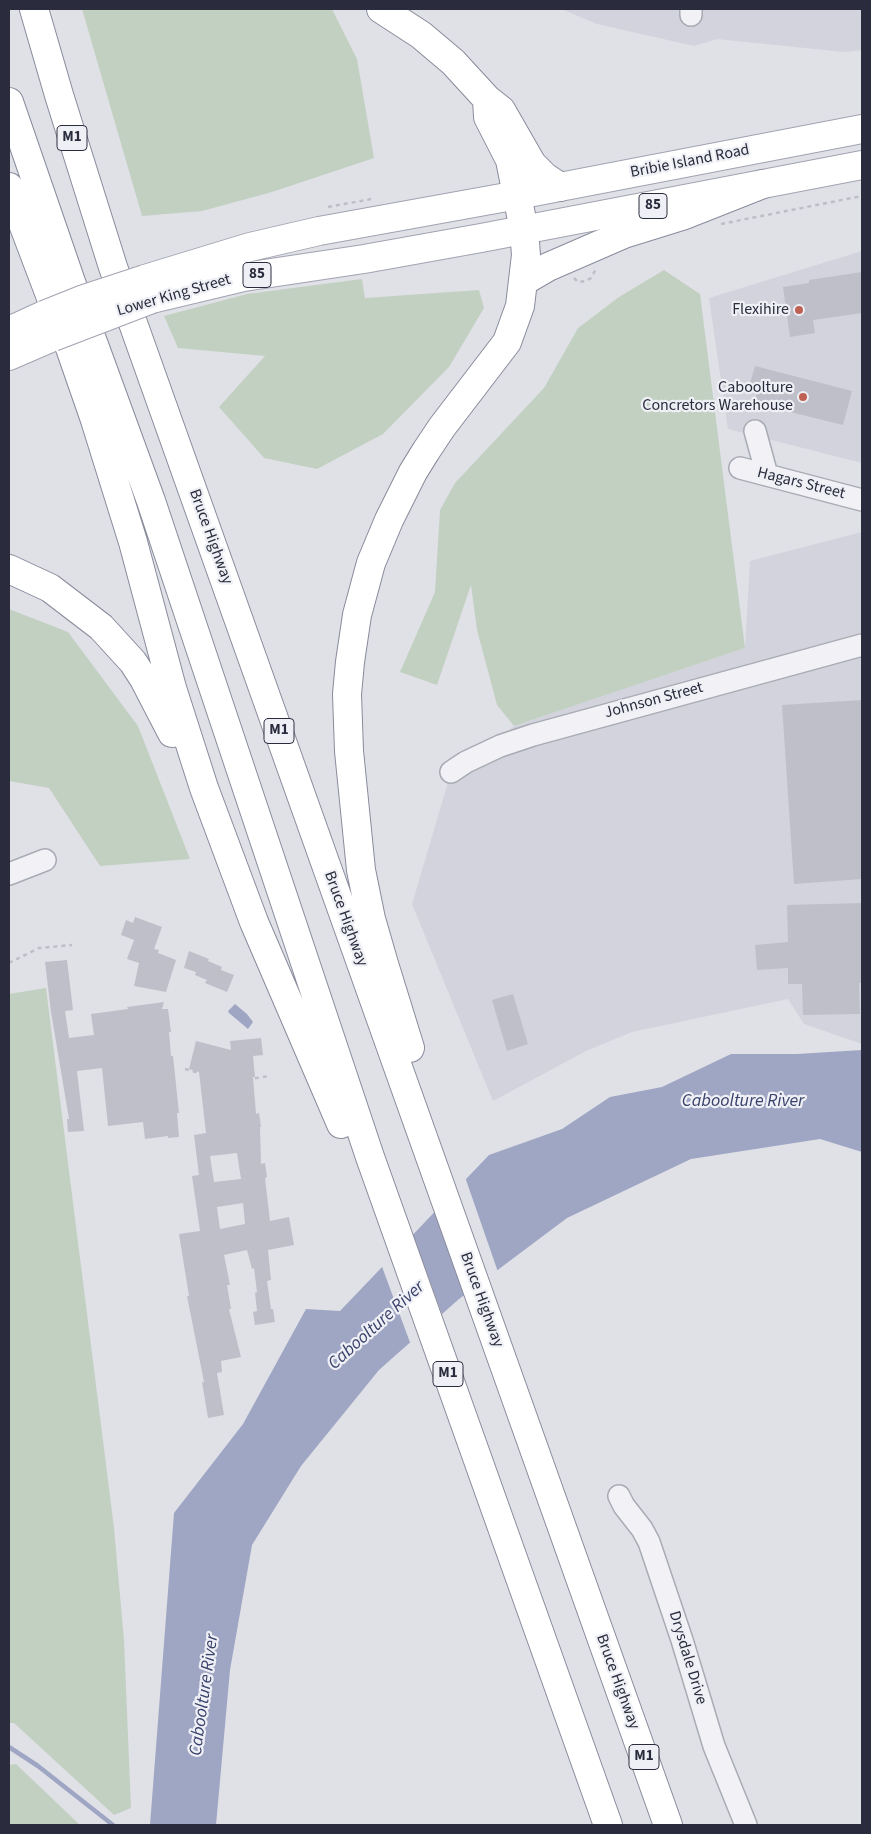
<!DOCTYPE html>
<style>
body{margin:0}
#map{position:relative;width:871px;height:1834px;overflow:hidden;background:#e0e1e7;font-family:"Source Sans 3",sans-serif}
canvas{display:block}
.frame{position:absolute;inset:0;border:10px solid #2a2c3d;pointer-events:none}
</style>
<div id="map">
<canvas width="871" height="1834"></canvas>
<div class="frame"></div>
</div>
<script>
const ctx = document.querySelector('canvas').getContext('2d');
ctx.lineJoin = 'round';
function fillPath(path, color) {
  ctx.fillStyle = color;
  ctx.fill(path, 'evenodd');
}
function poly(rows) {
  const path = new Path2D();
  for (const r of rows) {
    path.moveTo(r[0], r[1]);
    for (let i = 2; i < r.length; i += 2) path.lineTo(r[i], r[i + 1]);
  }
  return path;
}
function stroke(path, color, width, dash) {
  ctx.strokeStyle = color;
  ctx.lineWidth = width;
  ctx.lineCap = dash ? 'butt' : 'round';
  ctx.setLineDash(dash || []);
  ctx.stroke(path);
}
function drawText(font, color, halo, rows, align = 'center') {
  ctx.font = font + ' "Source Sans 3",sans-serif';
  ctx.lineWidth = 4.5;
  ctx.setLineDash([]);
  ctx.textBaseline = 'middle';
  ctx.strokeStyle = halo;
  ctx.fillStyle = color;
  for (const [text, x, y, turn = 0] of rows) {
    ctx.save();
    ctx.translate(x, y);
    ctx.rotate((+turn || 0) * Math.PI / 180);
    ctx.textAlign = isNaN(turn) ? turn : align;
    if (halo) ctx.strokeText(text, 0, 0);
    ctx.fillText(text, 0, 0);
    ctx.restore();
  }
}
fillPath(poly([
 [561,9,862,9,862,50,844,52,717,39,694,46,597,24],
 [862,251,862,463,728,429,709,298],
 [862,532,862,1044,804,1024,788,999,632,1032,586,1051,493,1101,412,904,449,779,514,726,745,648,750,561]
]), '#d2d3dc');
fillPath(poly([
 [82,9,332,9,357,59,374,158,272,192,202,211,142,216],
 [664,270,700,294,745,648,514,726,497,705,477,630,471,585,437,685,400,672,435,592,440,510,455,483,544,388,578,328,619,297],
 [362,279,365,298,479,290,484,308,449,367,383,434,317,469,264,458,219,407,265,356,178,348,164,316,247,294],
 [9,609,68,632,138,726,190,859,100,866,49,788,9,781],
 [46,988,114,1528,124,1640,131,1808,114,1815,14,1723,9,1723,9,994],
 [16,1764,80,1825,9,1825,9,1765]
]), '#c2d0c2');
fillPath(poly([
 [235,1004,247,1014,253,1022,248,1029,229,1013,228,1011],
 [862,1050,862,1152,820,1139,691,1159,567,1218,459,1299,379,1370,301,1466,252,1545,230,1670,216,1825,150,1825,174,1513,243,1424,306,1309,340,1311,489,1155,562,1129,610,1097,662,1087,731,1054,797,1054]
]), '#9fa6c3');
fillPath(poly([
 [465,1177,498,1272,466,1297,434,1209],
 [412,1232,443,1317,411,1345,381,1264]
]), '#e0e1e7');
stroke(poly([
 [9,1747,38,1766,113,1825]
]), '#9fa6c3', 4.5);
fillPath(poly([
 [862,272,862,313,813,320,815,333,790,337,783,287,809,283,809,280],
 [755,366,852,391,843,425,754,403,758,389,749,387],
 [862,700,862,879,794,884,782,705],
 [862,903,862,983,859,983,860,1014,803,1015,802,984,788,984,788,968,757,970,755,945,788,942,787,905],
 [135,917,162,927,154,949,159,950,158,953,176,960,166,992,134,986,139,963,127,959,134,940,121,935,126,920,133,923],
 [189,951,209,959,208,961,222,967,221,970,234,975,227,992,205,983,207,980,195,975,196,972,184,968],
 [67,960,73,1010,65,1011,69,1038,94,1035,91,1014,128,1009,127,1007,164,1002,162,1009,168,1009,171,1032,169,1032,171,1056,173,1056,179,1113,177,1113,179,1137,168,1138,168,1136,145,1139,143,1122,108,1126,102,1068,77,1071,84,1131,68,1132,67,1119,69,1119,51,1012,45,962],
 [513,994,528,1044,507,1051,492,1000],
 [261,1038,263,1055,253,1056,255,1077,253,1077,256,1114,259,1113,261,1127,260,1127,261,1164,265,1163,267,1177,265,1178,270,1221,289,1217,294,1245,268,1250,271,1280,267,1281,271,1309,273,1309,275,1322,255,1325,253,1312,257,1311,255,1293,257,1292,254,1268,252,1269,247,1250,224,1255,230,1285,227,1285,231,1309,229,1309,241,1357,221,1361,222,1372,217,1373,224,1415,208,1418,202,1382,204,1382,187,1296,189,1296,179,1234,200,1231,192,1176,199,1175,194,1135,206,1133,199,1072,189,1069,196,1041,231,1050,230,1041],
 [237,1153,241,1179,214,1182,210,1156],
 [243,1203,245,1224,220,1229,217,1207]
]), '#bebfc9');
const minor = poly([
 [691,15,691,9],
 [755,431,767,475],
 [740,468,862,500],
 [451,772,466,762,500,746,533,735,862,645],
 [9,874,45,860],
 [619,1496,624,1506,642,1529,649,1542,682,1640,714,1746,746,1825]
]);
const major = poly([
 [145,279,250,247,319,231,518,195,862,129],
 [152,299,244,277,364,259,481,238,862,165],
 [9,331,44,315],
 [9,356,53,337]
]);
const highway = poly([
 [34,9,59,95,113,267,668,1825],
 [381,9,421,35,453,62,487,99,501,110,532,164,545,177,560,187],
 [9,102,71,282,151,501,370,1157,608,1825],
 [9,187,70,348,95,420,133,542,172,688,204,788,254,922,341,1124],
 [524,281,548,267,624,234,682,216,763,184],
 [9,569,50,588,101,627,133,662,144,679,172,733],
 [410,1048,384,964,371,919,361,870,349,751,347,694,350,662,357,615,371,563,389,520,413,472,426,451,442,427,507,342,520,306,526,255,524,230,510,160,488,117,487,99]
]);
stroke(minor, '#a9abb4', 24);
stroke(major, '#a1a3b1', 30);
stroke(highway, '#898b9c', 30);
stroke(poly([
 [328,207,371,199],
 [721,224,862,196],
 [574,278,578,282,586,281,591,278,596,269],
 [9,963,39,948,72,945],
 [185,1069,232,1082,269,1076]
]), '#bebfc6', 2.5, [4, 4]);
stroke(minor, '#f2f2f6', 21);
stroke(major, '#fff', 28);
stroke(highway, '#fff', 28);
const majorBridge = poly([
 [44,315,84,299,145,279],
 [53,337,152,299]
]);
stroke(majorBridge, '#a1a3b1', 30, []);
stroke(majorBridge, '#fff', 28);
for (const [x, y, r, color] of [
 [799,310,5,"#be6153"],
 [803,397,5,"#be6153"]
]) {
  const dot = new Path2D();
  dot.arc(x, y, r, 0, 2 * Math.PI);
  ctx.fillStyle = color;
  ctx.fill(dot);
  stroke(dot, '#eff0f5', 2);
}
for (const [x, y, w] of [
 [72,138,30],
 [653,206,28],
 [257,275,28],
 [279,731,30],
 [448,1374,30],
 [644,1757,30]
]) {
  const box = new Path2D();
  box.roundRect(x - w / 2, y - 12.5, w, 25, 4);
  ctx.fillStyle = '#eff0f5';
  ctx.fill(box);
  stroke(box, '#2a2c3d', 1);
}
drawText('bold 15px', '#2a2c3d', null, [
 ["M1",72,138],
 ["85",653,206],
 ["85",257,275],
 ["M1",279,731],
 ["M1",448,1374],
 ["M1",644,1757]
]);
drawText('16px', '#2a2c3d', '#eff0f5', [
 ["Bribie Island Road",690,162,-11],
 ["Lower King Street",174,296,-16],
 ["Hagars Street",801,484,14],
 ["Bruce Highway",210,537,70],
 ["Johnson Street",654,701,-15],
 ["Bruce Highway",345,919,70],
 ["Bruce Highway",481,1300,70],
 ["Drysdale Drive",687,1658,73],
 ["Bruce Highway",617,1682,70]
]);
drawText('16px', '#2a2c3d', '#eff0f5', [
 ["Flexihire",789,310],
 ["Caboolture",793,388],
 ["Concretors Warehouse",793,406]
], 'right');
drawText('italic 18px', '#39426c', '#eff0f5', [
 ["Caboolture River",743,1102],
 ["Caboolture River",377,1326,-42],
 ["Caboolture River",205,1695,-82]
]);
</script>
